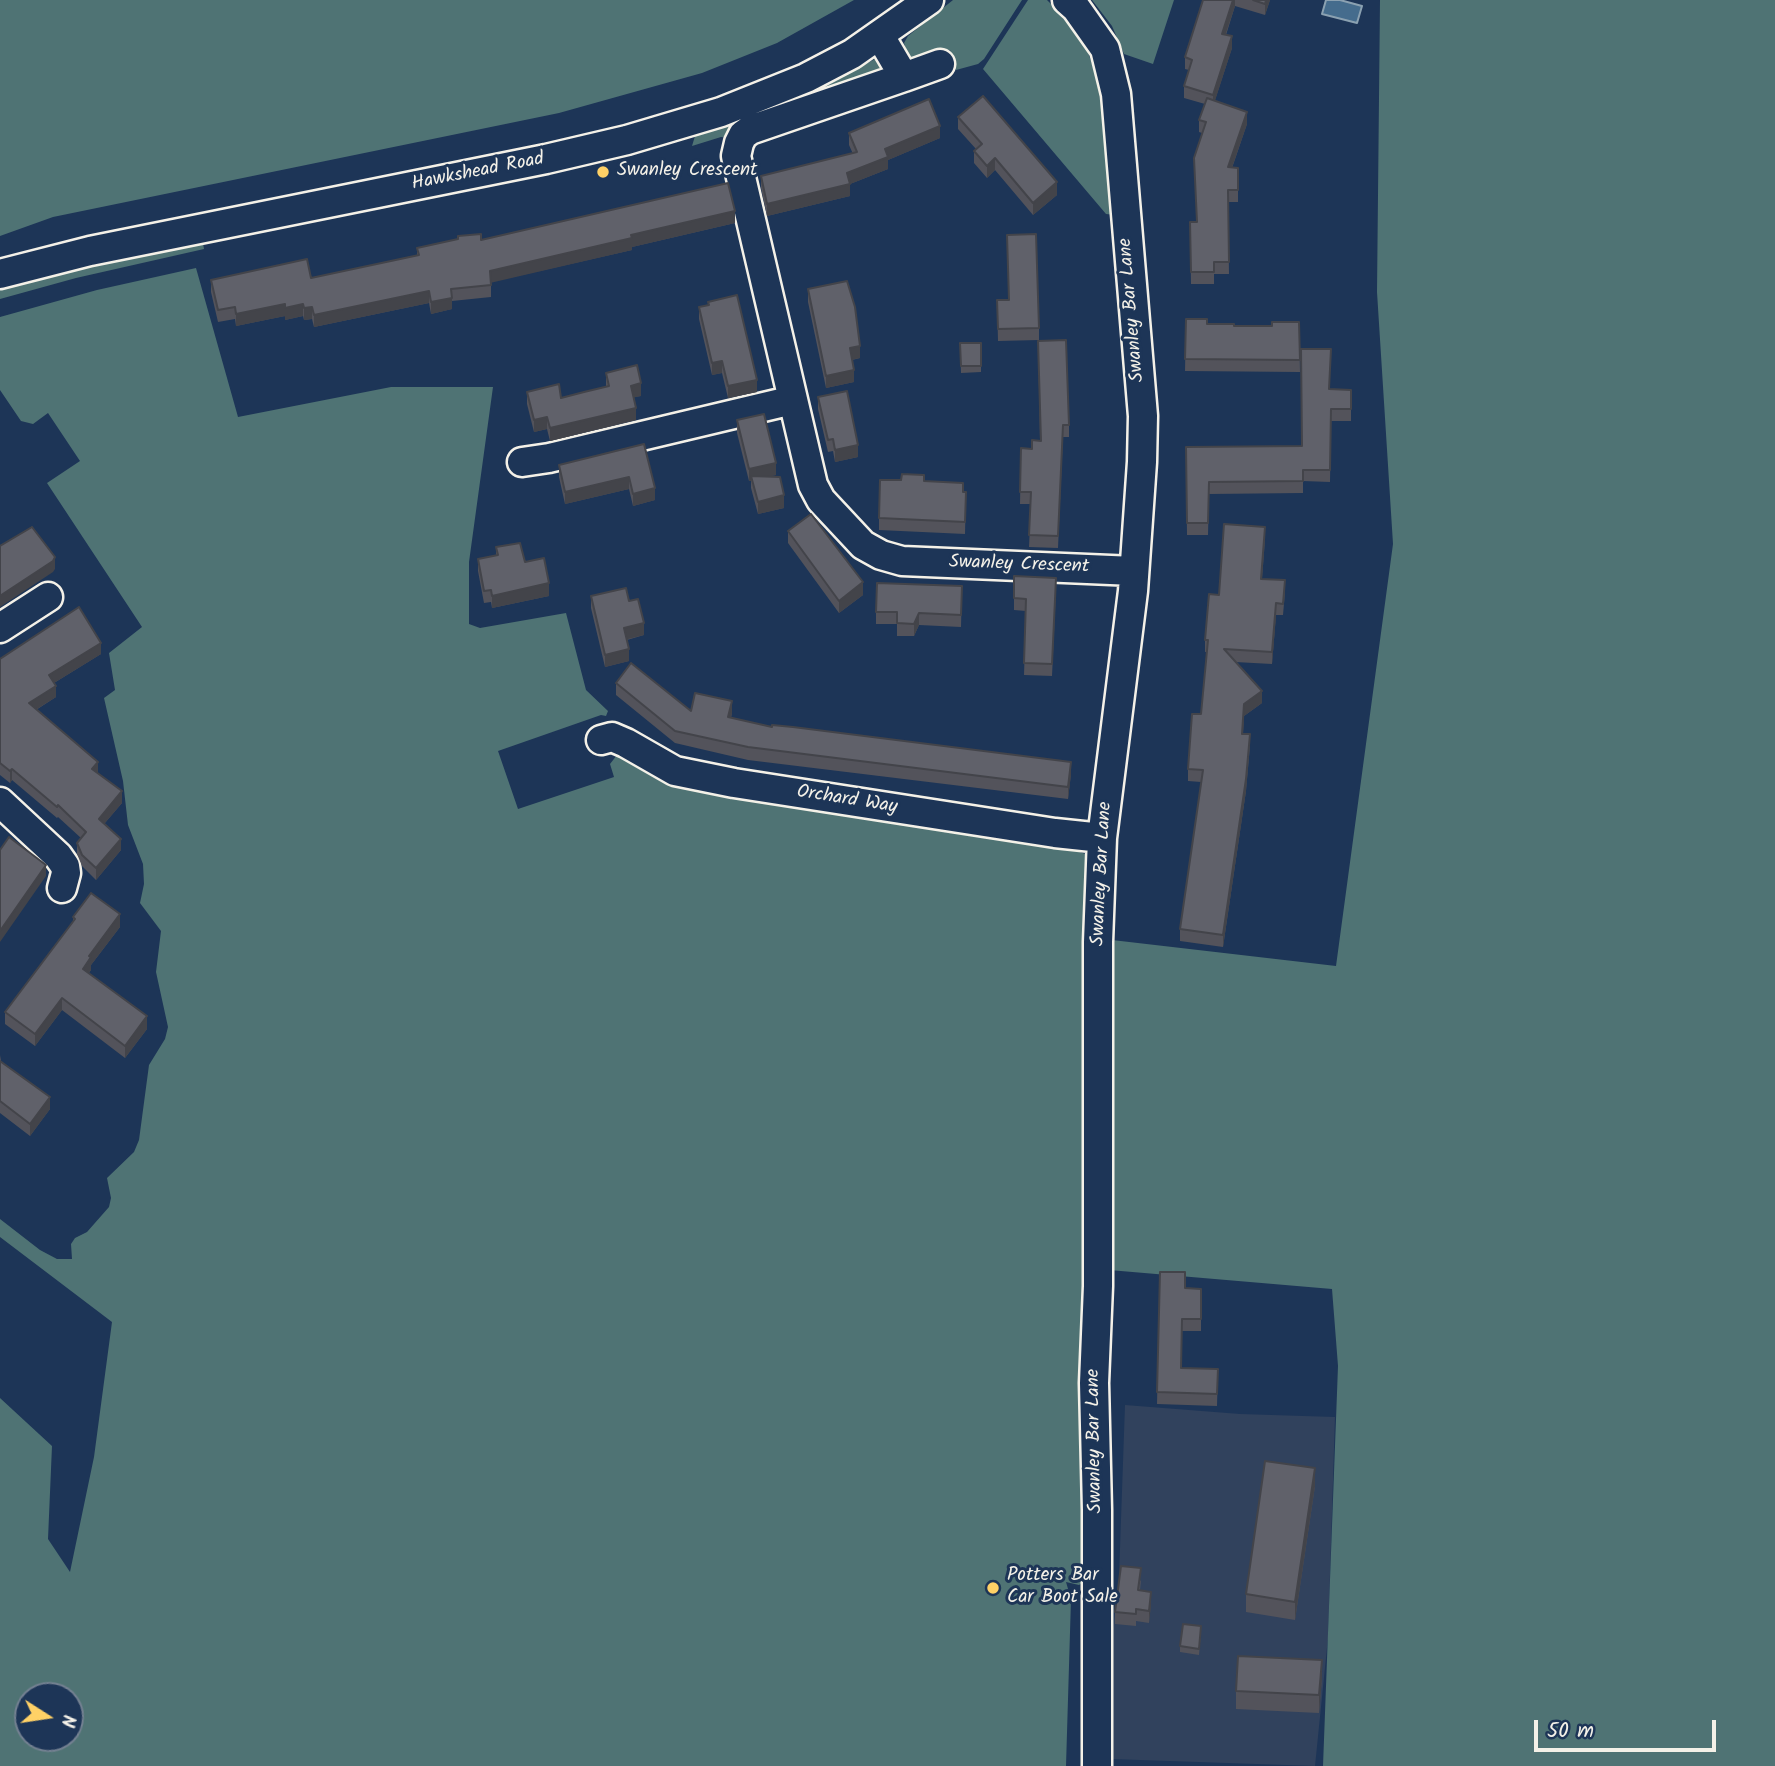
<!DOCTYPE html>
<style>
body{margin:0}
#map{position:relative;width:1775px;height:1766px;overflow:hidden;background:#1d3557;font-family:Kalam,sans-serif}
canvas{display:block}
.north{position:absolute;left:14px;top:1682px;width:70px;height:70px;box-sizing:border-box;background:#1d3557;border:2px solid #738091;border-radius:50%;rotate:102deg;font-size:19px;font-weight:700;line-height:28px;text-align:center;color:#f4f1e8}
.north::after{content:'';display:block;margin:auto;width:24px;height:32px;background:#ffd166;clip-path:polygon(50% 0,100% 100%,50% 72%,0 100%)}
.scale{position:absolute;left:1534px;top:1720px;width:182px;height:32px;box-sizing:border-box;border:4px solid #f4f1e8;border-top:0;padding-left:9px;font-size:21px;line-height:24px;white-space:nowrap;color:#f4f1e8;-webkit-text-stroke:5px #1d3557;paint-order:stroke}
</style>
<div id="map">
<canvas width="1775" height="1766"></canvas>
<div class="north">N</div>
<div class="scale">50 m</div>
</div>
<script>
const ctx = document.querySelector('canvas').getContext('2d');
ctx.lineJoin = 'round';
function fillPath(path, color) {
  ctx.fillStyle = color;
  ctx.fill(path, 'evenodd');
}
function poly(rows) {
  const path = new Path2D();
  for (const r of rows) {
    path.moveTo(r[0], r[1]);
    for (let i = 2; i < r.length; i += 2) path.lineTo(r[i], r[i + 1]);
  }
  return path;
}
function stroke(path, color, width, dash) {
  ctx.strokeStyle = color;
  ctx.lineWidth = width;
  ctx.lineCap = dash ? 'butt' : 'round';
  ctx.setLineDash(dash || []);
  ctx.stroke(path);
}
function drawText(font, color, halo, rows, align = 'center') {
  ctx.font = font + ' Kalam,sans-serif';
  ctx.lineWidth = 6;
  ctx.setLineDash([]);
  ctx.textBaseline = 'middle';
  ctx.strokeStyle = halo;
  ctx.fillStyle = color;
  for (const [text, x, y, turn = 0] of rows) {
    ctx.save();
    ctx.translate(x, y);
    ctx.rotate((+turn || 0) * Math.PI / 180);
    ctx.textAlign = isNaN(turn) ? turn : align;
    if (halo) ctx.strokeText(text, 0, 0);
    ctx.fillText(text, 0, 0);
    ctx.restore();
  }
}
fillPath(poly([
 [1125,1405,1240,1414,1335,1417,1328,1638,1315,1766,1111,1759,1113,1628,1119,1577]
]), '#31425d');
fillPath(poly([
 [0,0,854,0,777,43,702,73,559,113,53,217,0,236],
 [953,0,1022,0,984,59,978,64,956,70,950,50,931,57,914,59,908,56,904,43,908,36],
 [1028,0,1047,0,1066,19,1086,46,1100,88,1115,215,1106,214,983,69],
 [1092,0,1174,0,1153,64,1124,54,1112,26],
 [1380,0,1775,0,1775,1766,1323,1766,1338,1366,1332,1289,1109,1270,1112,940,1336,966,1393,544,1377,292],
 [875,59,879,60,883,67,882,72,731,138,721,137,692,146,695,136,780,106,821,88],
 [203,243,204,249,76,278,0,299,0,289,78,267],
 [196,268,238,417,391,387,493,387,469,562,469,624,480,628,566,613,586,690,608,711,606,716,601,715,498,751,518,809,614,777,610,764,617,755,623,754,651,771,697,790,923,826,1056,843,1088,855,1090,1578,1079,1585,1066,1582,1071,1599,1066,1766,0,1766,0,1398,52,1446,48,1539,70,1572,94,1457,112,1322,0,1237,0,1219,40,1250,57,1259,72,1259,71,1244,75,1238,87,1232,109,1207,111,1198,107,1178,134,1152,139,1140,149,1065,165,1039,168,1027,156,972,161,931,140,903,144,884,143,864,128,825,123,781,104,698,115,690,109,653,142,627,47,483,80,461,48,413,33,424,21,421,0,390,0,317,97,290],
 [28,1696,70,1696,70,1738,28,1738]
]), '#4f7374');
const water = poly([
 [1326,0,1340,0,1362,6,1357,23,1322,14,1326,0]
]);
fillPath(water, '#456c8d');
stroke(water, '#8ba1b1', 2);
const minor = poly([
 [1067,0,1076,8,1105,49,1116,94,1143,416,1142,462,1133,591,1102,838,1098,942,1098,1286,1094,1383,1097,1510,1097,1766],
 [880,36,904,77,750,130,743,135,739,143,736,156,813,485,821,500,863,545,881,555,902,561,1134,571],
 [904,77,940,64],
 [0,274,90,251,546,159,627,140,721,112,806,78,852,54,929,0],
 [522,462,549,458,793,400],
 [0,628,48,597],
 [601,740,612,737,626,743,675,771,734,783,1055,833,1102,838],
 [0,802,58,856,65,866,66,873,62,888]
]);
stroke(minor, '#f4f1e8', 33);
stroke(minor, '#1d3557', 28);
fillPath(poly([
 [1203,0,1270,0,1265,15,1235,6,1226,35,1232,48,1215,100,1247,124,1232,168,1238,168,1238,202,1228,202,1229,274,1214,274,1214,284,1191,284,1190,222,1197,222,1194,158,1202,133,1199,132,1199,120,1205,104,1184,98,1184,86,1189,70,1185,69,1185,57],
 [958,117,1057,195,1033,215,995,170,987,178,974,163,974,151,976,149,958,129],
 [849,133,940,138,888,160,888,169,850,184,850,196,767,216,761,188,761,176,853,154,849,145],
 [735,223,632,247,632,250,491,282,491,297,452,301,452,309,431,314,429,303,314,327,312,319,304,320,303,316,285,320,285,316,236,326,235,319,218,322,211,292,211,280,311,278,417,255,417,248,458,239,481,240],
 [808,289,860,358,852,360,854,382,826,388,808,302],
 [997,300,1039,328,1039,340,998,341],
 [708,302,757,392,728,398,722,373,712,375,699,319,699,307,708,305],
 [1186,319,1207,324,1234,326,1272,326,1299,322,1300,372,1185,371],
 [1038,341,1069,425,1069,437,1063,437,1058,548,1029,547,1031,504,1020,504,1021,448,1032,449,1040,441],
 [960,343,981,343,981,372,961,373],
 [606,373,641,396,634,397,636,420,550,441,547,429,534,432,527,404,527,392,561,398,606,387],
 [1330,389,1351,390,1351,421,1331,421,1330,482,1303,481,1303,493,1209,494,1208,535,1187,535,1186,447,1302,446],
 [818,397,858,457,835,462,833,451,828,452,818,409],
 [737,420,776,475,770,476,784,508,758,514,751,488,751,481,749,481,737,433],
 [644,444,655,500,633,506,629,489,565,504,559,477,559,465],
 [924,481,966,492,965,534,879,530,879,518],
 [788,531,863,595,839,613,788,543],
 [1265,539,1262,579,1285,592,1283,615,1276,615,1272,664,1235,662,1262,703,1244,716,1243,734,1250,746,1246,791,1223,947,1180,941,1180,929,1201,782,1188,781,1188,769,1201,714,1207,652,1205,652,1205,640,1219,595],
 [496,547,525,562,549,596,492,608,491,602,484,603,478,571,478,559,496,555],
 [1014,576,1056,590,1052,676,1024,675,1026,611,1014,610],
 [962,586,961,627,919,625,914,636,897,636,897,624,876,624,876,612],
 [591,596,629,601,644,635,627,640,629,661,605,667,591,608],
 [101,654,54,683,56,697,36,710,98,774,122,803,104,824,121,850,96,880,82,866,77,854,77,843,81,838,58,817,57,818,12,780,10,783,0,775,0,659],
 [616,683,691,711,732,713,731,718,772,727,1071,774,1068,799,748,760,675,743,616,695],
 [73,917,120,927,91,965,91,970,89,973,147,1029,125,1058,62,1010,35,1046,5,1024,5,1012,73,922],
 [0,1055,1,1061,50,1109,30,1136,0,1113],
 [1160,1272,1185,1288,1201,1289,1201,1331,1182,1331,1181,1368,1218,1369,1217,1406,1157,1404],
 [1315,1486,1295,1620,1246,1612,1246,1594],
 [1141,1580,1140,1590,1151,1604,1149,1623,1136,1621,1136,1626,1115,1624,1115,1612],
 [1201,1632,1199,1655,1180,1652,1180,1646],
 [1322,1678,1319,1713,1236,1709,1236,1691]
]), '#53535b');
fillPath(poly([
 [1233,0,1235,0,1235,6,1222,45,1222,34],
 [1266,0,1270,0,1265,15,1265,4],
 [1232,36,1232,48,1213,107,1213,95],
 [1247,112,1247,124,1228,179,1228,167],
 [940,126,940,138,888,160,888,169,850,184,850,196,767,216,767,204,847,173,885,149],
 [995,158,995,170,987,178,987,166],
 [1057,182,1057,195,1033,215,1033,203],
 [735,211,735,223,632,247,632,250,490,283,490,271,631,235],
 [429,291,429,303,314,327,314,315],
 [452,298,452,309,431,314,431,302],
 [285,304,285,316,236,326,236,314],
 [303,304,303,316,285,320,285,308],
 [312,307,312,319,304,320,304,308],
 [860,346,860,358,850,360,850,348],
 [722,361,722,373,712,375,712,363],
 [854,370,854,382,826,388,826,376],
 [757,380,757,392,728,398,728,386],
 [641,383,641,396,631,398,631,386],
 [636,408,636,420,550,441,550,428],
 [547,417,547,429,534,432,534,420],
 [858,445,858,457,835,462,835,450],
 [776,463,776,475,752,480,751,476,751,481,749,481,749,469],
 [629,477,629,489,565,504,565,492],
 [655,488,655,500,633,506,633,494],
 [784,495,784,508,758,514,758,502],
 [55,557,55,569,53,572,0,607,0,596],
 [863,582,863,595,839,613,839,601],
 [549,583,549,596,492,608,492,596],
 [1276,603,1276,615,1272,664,1272,652],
 [919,613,919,625,914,636,914,624],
 [644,623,644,635,624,640,624,628],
 [101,643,101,654,49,686,49,675],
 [629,649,629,661,605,667,605,655],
 [56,686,56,697,29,714,29,703],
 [1262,691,1262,703,1244,716,1242,745,1244,704],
 [732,701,732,713,728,729,728,717],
 [1250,734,1246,791,1223,947,1223,935],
 [98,762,98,774,92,769],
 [1071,762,1071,774,1068,799,1068,787],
 [12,769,12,780,10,783,10,771],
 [122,791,122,803,99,830,99,819],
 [121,839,121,850,96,880,96,868],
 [46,865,46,876,0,942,0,931],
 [120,914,120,927,91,965,91,970,83,981,83,969,89,956],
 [62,998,62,1010,35,1046,35,1034],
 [147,1016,147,1029,125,1058,125,1046],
 [50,1097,50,1109,30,1136,30,1124],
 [1315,1468,1315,1486,1295,1620,1295,1602],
 [1151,1592,1151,1604,1149,1623,1149,1611],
 [1322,1660,1322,1678,1319,1713,1319,1695]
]), '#43444a');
const building = poly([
 [1203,0,1233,0,1222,34,1232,36,1213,95,1184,86,1192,60,1185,57,1203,0],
 [1253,0,1266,0,1265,4,1253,0],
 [983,96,1057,182,1033,203,995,158,987,166,974,151,982,144,958,117,983,96],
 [1207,98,1247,112,1228,167,1238,168,1238,190,1228,190,1229,262,1214,262,1214,272,1191,272,1190,222,1197,222,1194,158,1206,122,1199,120,1207,98],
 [929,99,940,126,885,149,888,157,847,173,850,184,767,204,761,176,857,152,849,133,929,99],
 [728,183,735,211,631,235,632,238,490,271,491,285,451,289,452,298,431,302,429,291,314,315,312,307,304,308,303,304,285,308,285,304,236,314,235,307,218,310,211,280,307,259,311,278,419,255,417,248,458,239,458,236,481,234,481,240,728,183],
 [1036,234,1039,328,998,329,997,300,1009,300,1007,235,1036,234],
 [847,281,855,307,860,346,850,348,854,370,826,376,808,289,847,281],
 [737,295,757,380,728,386,722,361,712,363,699,307,709,305,708,302,737,295],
 [1186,319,1207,319,1207,324,1234,324,1234,326,1272,326,1272,322,1299,322,1300,360,1185,359,1186,319],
 [1066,340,1069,425,1063,425,1058,536,1029,535,1031,492,1020,492,1021,448,1032,449,1032,440,1041,441,1038,341,1066,340],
 [960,343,981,343,981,366,961,366,960,343],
 [1301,349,1331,349,1329,389,1351,390,1351,409,1331,409,1330,470,1303,470,1303,481,1209,482,1208,523,1187,523,1186,447,1302,446,1301,349],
 [637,365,641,383,631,386,636,408,550,428,547,417,534,420,527,392,559,384,561,398,584,392,609,386,606,373,637,365],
 [847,391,858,445,835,450,833,439,828,440,818,397,847,391],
 [764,414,776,463,749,469,737,420,764,414],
 [644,444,655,488,633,494,629,477,565,492,559,465,644,444],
 [902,474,924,475,924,481,963,483,963,492,966,492,965,522,879,518,880,480,901,480,902,474],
 [751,476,780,477,784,495,758,502,751,476],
 [811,514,863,582,839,601,788,531,811,514],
 [1224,524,1265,527,1261,579,1285,580,1283,604,1276,603,1272,652,1224,649,1262,691,1244,704,1242,734,1250,734,1246,779,1223,935,1180,929,1203,770,1188,769,1192,714,1201,714,1208,640,1205,640,1209,594,1219,595,1224,524],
 [32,527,55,557,53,561,0,596,0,546,32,527],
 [520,543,525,562,544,558,549,583,492,596,491,590,484,591,478,559,498,555,496,547,520,543],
 [1014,576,1056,578,1052,664,1024,663,1026,599,1014,598,1014,576],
 [877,583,962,586,961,615,919,613,914,624,897,623,897,612,876,612,877,583],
 [626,588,629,601,638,599,644,623,624,628,629,649,605,655,591,596,626,588],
 [79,607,101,643,49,675,56,686,29,703,98,762,92,769,122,791,99,819,121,839,96,868,82,855,77,843,86,832,58,805,57,807,12,769,10,771,0,763,0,659,79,607],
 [631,663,691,711,695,693,732,701,728,717,772,727,772,725,793,727,1071,762,1068,787,748,747,675,731,616,683,631,663],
 [9,837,46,865,0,931,0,850,9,837],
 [91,893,120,914,89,956,91,957,83,969,147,1016,125,1046,62,998,35,1034,5,1012,75,919,73,917,91,893],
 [0,1061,50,1097,30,1124,0,1101,0,1061],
 [1160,1272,1185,1272,1185,1288,1201,1289,1201,1319,1182,1319,1181,1368,1218,1369,1217,1394,1157,1392,1160,1272],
 [1265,1461,1315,1468,1295,1602,1246,1594,1265,1461],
 [1121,1566,1141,1568,1138,1590,1151,1592,1149,1611,1136,1609,1136,1614,1115,1612,1121,1566],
 [1183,1624,1201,1626,1199,1649,1180,1646,1183,1624],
 [1238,1656,1322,1660,1319,1695,1236,1691,1238,1656]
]);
fillPath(building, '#60616a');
stroke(building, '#43444a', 2);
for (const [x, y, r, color] of [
 [603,172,7,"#ffd166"],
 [993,1588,7,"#ffd166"]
]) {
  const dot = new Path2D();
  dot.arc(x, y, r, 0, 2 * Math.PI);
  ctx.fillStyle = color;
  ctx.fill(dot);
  stroke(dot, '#1d3557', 2.5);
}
drawText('19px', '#f4f1e8', '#1d3557', [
 ["Swanley Crescent",617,172],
 ["Potters Bar",1007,1577],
 ["Car Boot Sale",1007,1599]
], 'left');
drawText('19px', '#f4f1e8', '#1d3557', [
 ["Hawkshead Road",478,173,-11],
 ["Swanley Bar Lane",1133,310,-95],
 ["Swanley Crescent",1019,566,2],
 ["Orchard Way",847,801,9],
 ["Swanley Bar Lane",1103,874,-87],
 ["Swanley Bar Lane",1096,1441,-91]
]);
</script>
